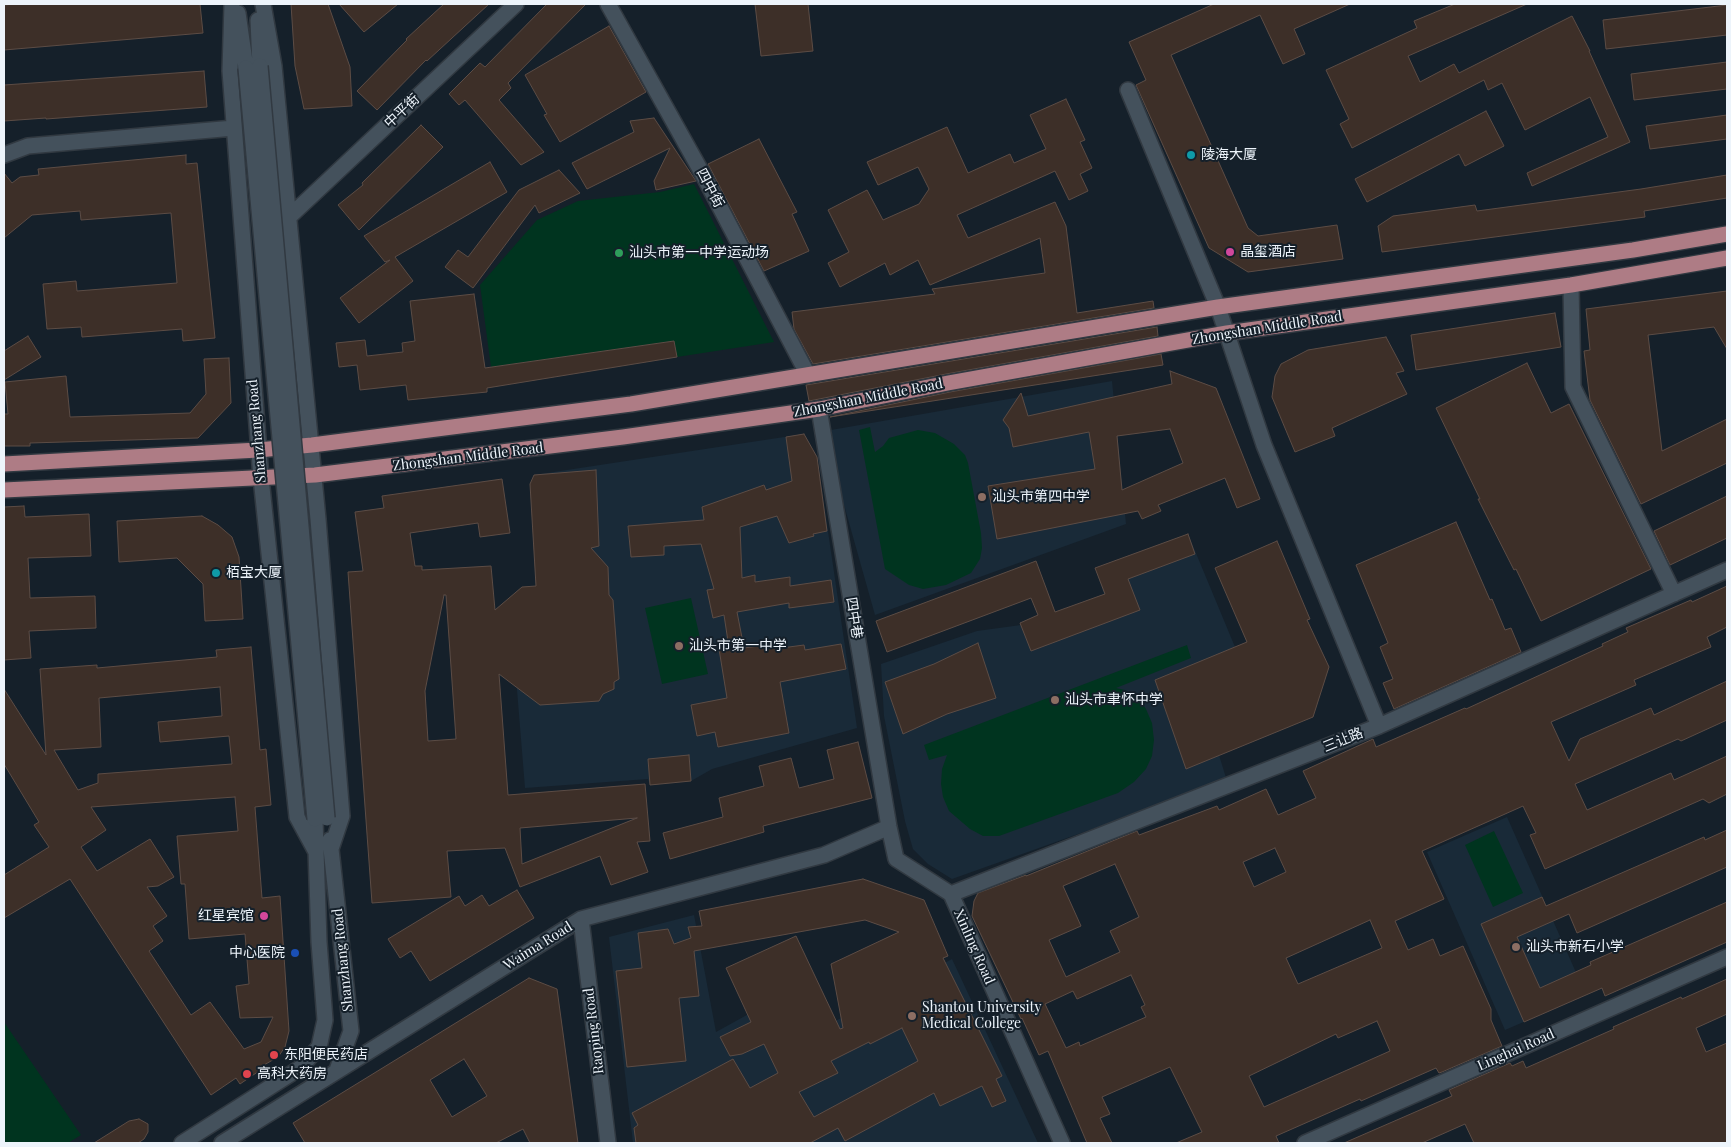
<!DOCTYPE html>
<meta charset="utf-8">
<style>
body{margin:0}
#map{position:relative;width:1731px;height:1147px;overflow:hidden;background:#15202a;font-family:"Playfair Display",serif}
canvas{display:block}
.frame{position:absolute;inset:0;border:5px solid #edf4fb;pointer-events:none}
</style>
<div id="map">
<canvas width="1731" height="1147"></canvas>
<div class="frame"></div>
</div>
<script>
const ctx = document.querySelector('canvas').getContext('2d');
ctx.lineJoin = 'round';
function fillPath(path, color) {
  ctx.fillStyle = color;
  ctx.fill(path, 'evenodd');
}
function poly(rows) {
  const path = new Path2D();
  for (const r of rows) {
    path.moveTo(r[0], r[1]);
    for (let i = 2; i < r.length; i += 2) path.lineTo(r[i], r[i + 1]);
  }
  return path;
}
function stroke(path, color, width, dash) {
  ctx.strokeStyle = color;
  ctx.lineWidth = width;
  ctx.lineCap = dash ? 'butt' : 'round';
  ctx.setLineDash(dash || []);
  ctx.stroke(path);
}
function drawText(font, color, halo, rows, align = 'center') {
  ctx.font = font + ' "Playfair Display","Noto Sans SC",serif';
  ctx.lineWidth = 4;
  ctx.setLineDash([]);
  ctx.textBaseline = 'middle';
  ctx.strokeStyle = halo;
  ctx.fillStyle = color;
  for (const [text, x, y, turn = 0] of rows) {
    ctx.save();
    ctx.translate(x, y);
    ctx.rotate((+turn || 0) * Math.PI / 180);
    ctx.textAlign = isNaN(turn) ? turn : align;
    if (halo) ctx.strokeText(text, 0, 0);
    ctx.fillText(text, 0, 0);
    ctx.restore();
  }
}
fillPath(poly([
 [1112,381,1126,524,875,615,837,480,831,430],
 [804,434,817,457,857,728,712,769,691,781,650,785,648,779,525,788,510,604,536,586,530,484,534,475],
 [1188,534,1235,647,1219,755,1227,781,952,879,928,864,913,849,905,821,884,716,881,664,977,631,1021,625,1104,594,1095,568],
 [1507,817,1586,995,1505,1030,1427,852],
 [694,915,716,1032,774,1000,798,1041,952,959,1038,1143,633,1143,609,937]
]), '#192a38');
fillPath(poly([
 [694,184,774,342,677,357,674,341,491,367,480,285,537,220,578,201,660,192],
 [870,427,875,452,883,446,889,438,918,430,935,433,954,444,965,455,968,463,981,533,982,548,980,559,971,573,946,585,923,589,909,585,885,569,859,430],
 [691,598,708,674,662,684,645,608],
 [1187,645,1191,658,1116,688,1125,690,1137,696,1146,709,1152,723,1154,740,1152,756,1146,769,1134,782,1118,793,999,836,983,836,970,829,949,811,943,797,941,784,942,769,947,755,929,760,924,745],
 [1494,831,1523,893,1493,907,1465,845],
 [4,1022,81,1135,68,1143,4,1143]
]), '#00341f');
const building = poly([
 [14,4,200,4,203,33,4,50,4,5,14,4],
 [291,4,328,4,350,67,352,106,304,109,295,66,291,4],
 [339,4,398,4,364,32,339,4],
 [444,4,489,4,427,61,426,60,377,110,357,91,407,40,406,39,444,4],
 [547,4,586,4,508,83,511,88,499,100,544,152,521,165,465,100,459,105,449,94,480,63,485,67,547,4],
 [755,4,808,4,813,51,761,56,755,4],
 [1214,4,1350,4,1294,29,1305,54,1283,64,1260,15,1171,55,1248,228,1258,236,1337,225,1343,259,1248,272,1209,248,1136,85,1146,80,1129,42,1214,4],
 [1455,4,1527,4,1408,56,1420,82,1454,64,1459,73,1572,16,1590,51,1589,51,1630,142,1532,186,1527,173,1608,137,1590,97,1525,130,1502,83,1488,90,1484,80,1352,148,1340,124,1349,119,1326,70,1417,28,1414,21,1455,4],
 [1727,5,1727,35,1606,49,1603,20,1727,5],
 [609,26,646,92,560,142,544,115,547,114,525,75,609,26],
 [1727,62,1727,89,1634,100,1631,74,1727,62],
 [204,71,207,107,46,119,46,118,4,121,4,85,204,71],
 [1066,99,1085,140,1080,142,1092,168,1080,174,1088,191,1069,200,1055,171,957,215,968,238,1055,202,1066,226,1077,313,1153,301,1154,308,813,364,794,329,792,312,935,294,932,289,1045,273,1040,238,930,285,918,260,890,275,885,263,840,287,828,263,849,252,828,210,867,190,883,220,919,204,929,189,918,167,878,185,867,162,947,127,968,173,1010,154,1014,163,1046,149,1030,115,1066,99],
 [1486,111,1504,146,1465,166,1459,154,1367,202,1355,179,1486,111],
 [1727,115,1727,139,1650,149,1646,126,1727,115],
 [654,118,696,181,656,190,654,181,670,148,587,189,572,163,634,132,630,121,654,118],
 [421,125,443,147,359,230,338,205,363,185,362,183,421,125],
 [759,139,797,212,792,214,809,251,764,271,708,164,759,139],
 [186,155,186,164,197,163,215,338,183,341,182,329,82,337,81,327,47,329,43,284,76,281,77,291,177,283,171,213,81,220,80,211,32,215,4,238,4,173,12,183,20,177,39,175,38,169,186,155],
 [490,162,507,192,395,257,413,281,359,323,340,298,390,260,385,262,364,236,490,162],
 [559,170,580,193,539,213,535,205,473,288,445,267,458,250,468,257,519,190,559,170],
 [1727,175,1727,198,1644,211,1645,217,1382,252,1378,226,1393,216,1475,205,1477,211,1641,189,1727,175],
 [1727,291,1727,349,1714,327,1648,335,1662,451,1727,419,1727,463,1641,504,1590,400,1584,351,1590,350,1586,309,1727,291],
 [474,294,485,368,674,341,677,357,487,388,487,392,408,400,406,385,360,390,357,365,339,367,336,343,365,340,367,356,403,352,402,343,415,341,410,301,474,294],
 [1555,313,1561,347,1416,370,1411,335,1555,313],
 [1157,327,1158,336,946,374,809,401,806,385,1157,327],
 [28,336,41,357,4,380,4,351,28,336],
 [1386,337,1404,371,1396,373,1407,394,1332,428,1335,436,1295,452,1272,397,1275,376,1281,364,1308,350,1386,337],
 [1161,354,1163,365,830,417,950,392,1161,354],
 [229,358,231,403,198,438,30,443,30,446,4,446,4,414,8,414,5,382,66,376,70,417,190,413,206,394,204,359,229,358],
 [1527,363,1551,413,1569,404,1651,569,1541,621,1516,569,1514,570,1478,499,1480,499,1436,408,1527,363],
 [1170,371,1216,388,1260,499,1237,508,1225,478,1158,505,1161,511,1142,519,1138,511,997,539,988,486,1095,469,1089,432,1013,447,1009,428,1003,420,1021,393,1028,416,1172,384,1170,371],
 [1170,429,1183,463,1122,490,1117,436,1170,429],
 [804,434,817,457,827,531,813,534,814,536,789,543,777,516,740,527,742,578,755,575,755,582,790,577,790,586,831,580,834,602,789,608,789,603,737,612,744,648,774,644,774,649,804,645,805,650,841,644,846,669,780,682,789,733,718,747,715,732,697,736,691,705,727,698,719,649,729,648,724,615,713,618,707,590,714,589,701,544,664,546,664,555,631,557,628,526,704,520,702,507,764,485,766,490,792,481,786,437,804,434],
 [596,470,599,546,591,548,608,567,609,595,613,600,619,679,614,682,614,689,603,694,599,701,540,705,499,674,508,795,645,784,650,841,637,842,648,872,611,885,600,856,520,887,505,848,447,851,451,897,372,903,348,572,363,571,355,512,384,508,382,496,502,479,510,533,480,537,478,523,410,533,415,566,422,566,422,570,491,566,495,610,522,587,536,586,530,484,534,475,596,470],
 [444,595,446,595,456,739,428,741,425,691,444,595],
 [637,818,522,864,520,828,637,818],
 [1727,496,1727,538,1670,565,1654,531,1727,496],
 [24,506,25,517,89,514,91,556,28,558,30,598,95,596,96,628,29,631,31,658,4,660,4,507,24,506],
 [202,516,218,525,232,537,239,557,243,619,205,621,203,584,177,558,119,562,117,521,202,516],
 [1456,522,1490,600,1492,599,1505,630,1511,628,1521,652,1394,709,1383,683,1393,679,1380,647,1388,643,1356,565,1456,522],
 [1188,534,1195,554,1128,579,1140,610,1031,651,1020,623,1038,615,1031,598,887,652,876,621,1036,561,1055,612,1105,594,1095,568,1188,534],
 [1277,541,1310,619,1307,620,1329,667,1313,717,1186,769,1155,680,1247,642,1215,568,1277,541],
 [1727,586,1727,627,1707,637,1711,647,1634,680,1636,685,1551,722,1569,761,1580,739,1651,708,1654,715,1727,681,1727,720,1681,741,1678,739,1575,784,1587,810,1671,773,1674,780,1727,756,1727,794,1709,803,1703,799,1545,869,1530,835,1536,833,1523,806,1422,851,1444,899,1395,921,1408,950,1433,939,1440,956,1463,946,1491,1009,1491,1020,1502,1046,1442,1072,1439,1073,1436,1068,1361,1101,1360,1099,1276,1136,1279,1143,1176,1143,1202,1132,1170,1067,1102,1097,1110,1114,1100,1118,1112,1143,1087,1143,1048,1051,1039,1055,1022,1018,1021,1019,972,916,974,901,978,893,1026,875,1026,876,1137,831,1139,835,1217,806,1219,810,1266,789,1278,815,1316,798,1303,771,1373,739,1376,747,1465,708,1466,709,1603,646,1602,644,1628,632,1626,628,1691,600,1692,602,1727,586],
 [1275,848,1286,872,1254,887,1243,862,1275,848],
 [1115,864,1139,917,1110,931,1120,952,1066,977,1049,940,1081,926,1063,886,1115,864],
 [1370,920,1382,948,1298,984,1286,958,1370,920],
 [1131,975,1145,1005,1141,1007,1146,1017,1080,1046,1079,1042,1066,1048,1045,1004,1073,991,1077,999,1131,975],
 [1377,1021,1390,1051,1264,1107,1249,1076,1336,1034,1338,1038,1377,1021],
 [978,643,996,698,947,714,903,734,885,682,934,664,978,643],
 [251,647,260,750,266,749,271,805,255,807,262,898,280,896,289,1031,285,1047,278,1057,257,1069,259,1071,240,1084,236,1078,211,1095,70,879,4,918,4,875,49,847,34,825,39,822,4,764,4,689,46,755,40,669,97,665,97,668,217,657,216,650,251,647],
 [220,687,222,716,158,722,160,742,229,736,232,764,98,774,98,783,78,790,54,750,101,747,99,698,220,687],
 [235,797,238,831,177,836,181,884,185,884,189,939,245,934,249,984,236,986,240,1018,273,1017,261,1042,244,1049,210,1002,191,1015,149,951,163,941,153,926,167,916,147,887,158,886,174,877,150,839,97,871,81,847,106,830,91,807,235,797],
 [858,742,872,798,763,826,764,832,670,859,663,833,723,817,719,798,764,786,759,766,791,758,799,788,834,779,827,750,858,742],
 [689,755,691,781,650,785,648,759,689,755],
 [1727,830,1727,867,1577,933,1569,914,1517,937,1540,988,1591,965,1590,962,1727,902,1727,942,1605,996,1602,988,1524,1022,1481,924,1542,897,1546,906,1704,837,1705,840,1727,830],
 [863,879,924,900,948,956,943,958,1002,1076,996,1079,1006,1101,992,1107,982,1086,940,1106,934,1093,845,1141,838,1128,810,1143,636,1143,634,1128,638,1125,632,1113,733,1059,750,1088,778,1073,764,1044,742,1054,730,1056,720,1037,751,1022,726,968,796,936,840,1029,843,1028,831,964,899,932,865,920,694,951,699,996,679,998,686,1061,627,1067,616,971,642,968,638,933,668,929,674,944,691,938,688,927,702,926,699,911,863,879],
 [902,1028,918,1061,814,1117,799,1092,838,1073,831,1061,869,1042,870,1044,902,1028],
 [517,890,534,918,430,981,411,951,400,958,388,939,459,896,465,906,482,895,489,906,517,890],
 [529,978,557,989,578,1143,530,1143,523,1129,496,1143,305,1143,293,1123,529,978],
 [464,1059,487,1096,452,1117,430,1080,464,1059],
 [1727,979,1727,1014,1696,1028,1706,1052,1727,1043,1727,1143,1474,1143,1465,1124,1422,1143,1344,1143,1452,1096,1449,1090,1510,1063,1512,1066,1523,1061,1526,1068,1614,1029,1613,1027,1681,997,1682,999,1727,979],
 [139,1119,148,1124,148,1132,144,1139,138,1143,94,1143,129,1121,139,1119]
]);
fillPath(building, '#3d2f28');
stroke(building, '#5c4c45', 1);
const minor = poly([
 [232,4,230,71,261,478,297,817,316,852],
 [263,4,274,66,318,519,342,816,331,849],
 [608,4,701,171,808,375],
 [238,13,246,68],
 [258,20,260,66],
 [1128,90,1218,307,1264,445,1379,726],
 [4,155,28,146,234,128],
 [288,218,516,4],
 [1571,285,1573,387,1674,594],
 [819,409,889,827,896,859,951,894,1062,1143],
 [330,840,351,1031,337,1070],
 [951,894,1379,726,1727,570],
 [581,919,608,1143],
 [182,1143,300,1068,319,1047,325,1020,319,942,315,819],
 [222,1143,581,919,824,855,889,827],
 [1305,1143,1727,957]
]);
const major = poly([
 [4,464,258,450,312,445,631,404,1218,307,1633,250,1727,234],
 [4,490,315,475,623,437,819,409,948,383,1227,333,1571,285,1727,258]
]);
stroke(minor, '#313941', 18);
stroke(major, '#313941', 18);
stroke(minor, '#44515c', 15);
stroke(major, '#ae7c85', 15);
const minorBridge = poly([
 [260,66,327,818],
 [246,68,315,819]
]);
stroke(minorBridge, '#313941', 18, []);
stroke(minorBridge, '#44515c', 15);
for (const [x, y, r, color] of [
 [1191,155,5,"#0f9aa8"],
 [1230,252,5,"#d1479c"],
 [619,253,5,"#2e9e5b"],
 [982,497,5,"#8d6e63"],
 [216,573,5,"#0f9aa8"],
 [679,646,5,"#8d6e63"],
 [1055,700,5,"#8d6e63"],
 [264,916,5,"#d1479c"],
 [1516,947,5,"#8d6e63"],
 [295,953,5,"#1a4fb4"],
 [912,1016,5,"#8d6e63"],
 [274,1055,5,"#e0444e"],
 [247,1074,5,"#e0444e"]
]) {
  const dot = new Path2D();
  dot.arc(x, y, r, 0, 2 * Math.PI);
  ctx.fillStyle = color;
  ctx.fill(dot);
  stroke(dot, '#15202a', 2);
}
drawText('14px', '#edf4fb', '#15202a', [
 ["中平街",402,111,-43],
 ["四中街",710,188,62],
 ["Zhongshan Middle Road",1267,328,-9],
 ["Zhongshan Middle Road",868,398,-11],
 ["Shanzhang Road",257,431,-95],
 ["Zhongshan Middle Road",468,457,-7],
 ["四中巷",854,618,81],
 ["三让路",1343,740,-22],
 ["Waima Road",538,946,-32],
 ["Xinling Road",974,947,66],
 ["Shanzhang Road",343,960,-96],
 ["Raoping Road",594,1031,-97],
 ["Linghai Road",1516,1050,-24]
]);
drawText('14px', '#edf4fb', '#15202a', [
 ["陵海大厦",1201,155],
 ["晶玺酒店",1240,252],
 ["汕头市第一中学运动场",629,253],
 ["汕头市第四中学",992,497],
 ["栢宝大厦",226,573],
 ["汕头市第一中学",689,646],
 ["汕头市聿怀中学",1065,700],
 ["红星宾馆",254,916,"right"],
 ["汕头市新石小学",1526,947],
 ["中心医院",285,953,"right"],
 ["Shantou University",922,1008],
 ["Medical College",922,1024],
 ["东阳便民药店",284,1055],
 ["高科大药房",257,1074]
], 'left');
</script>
